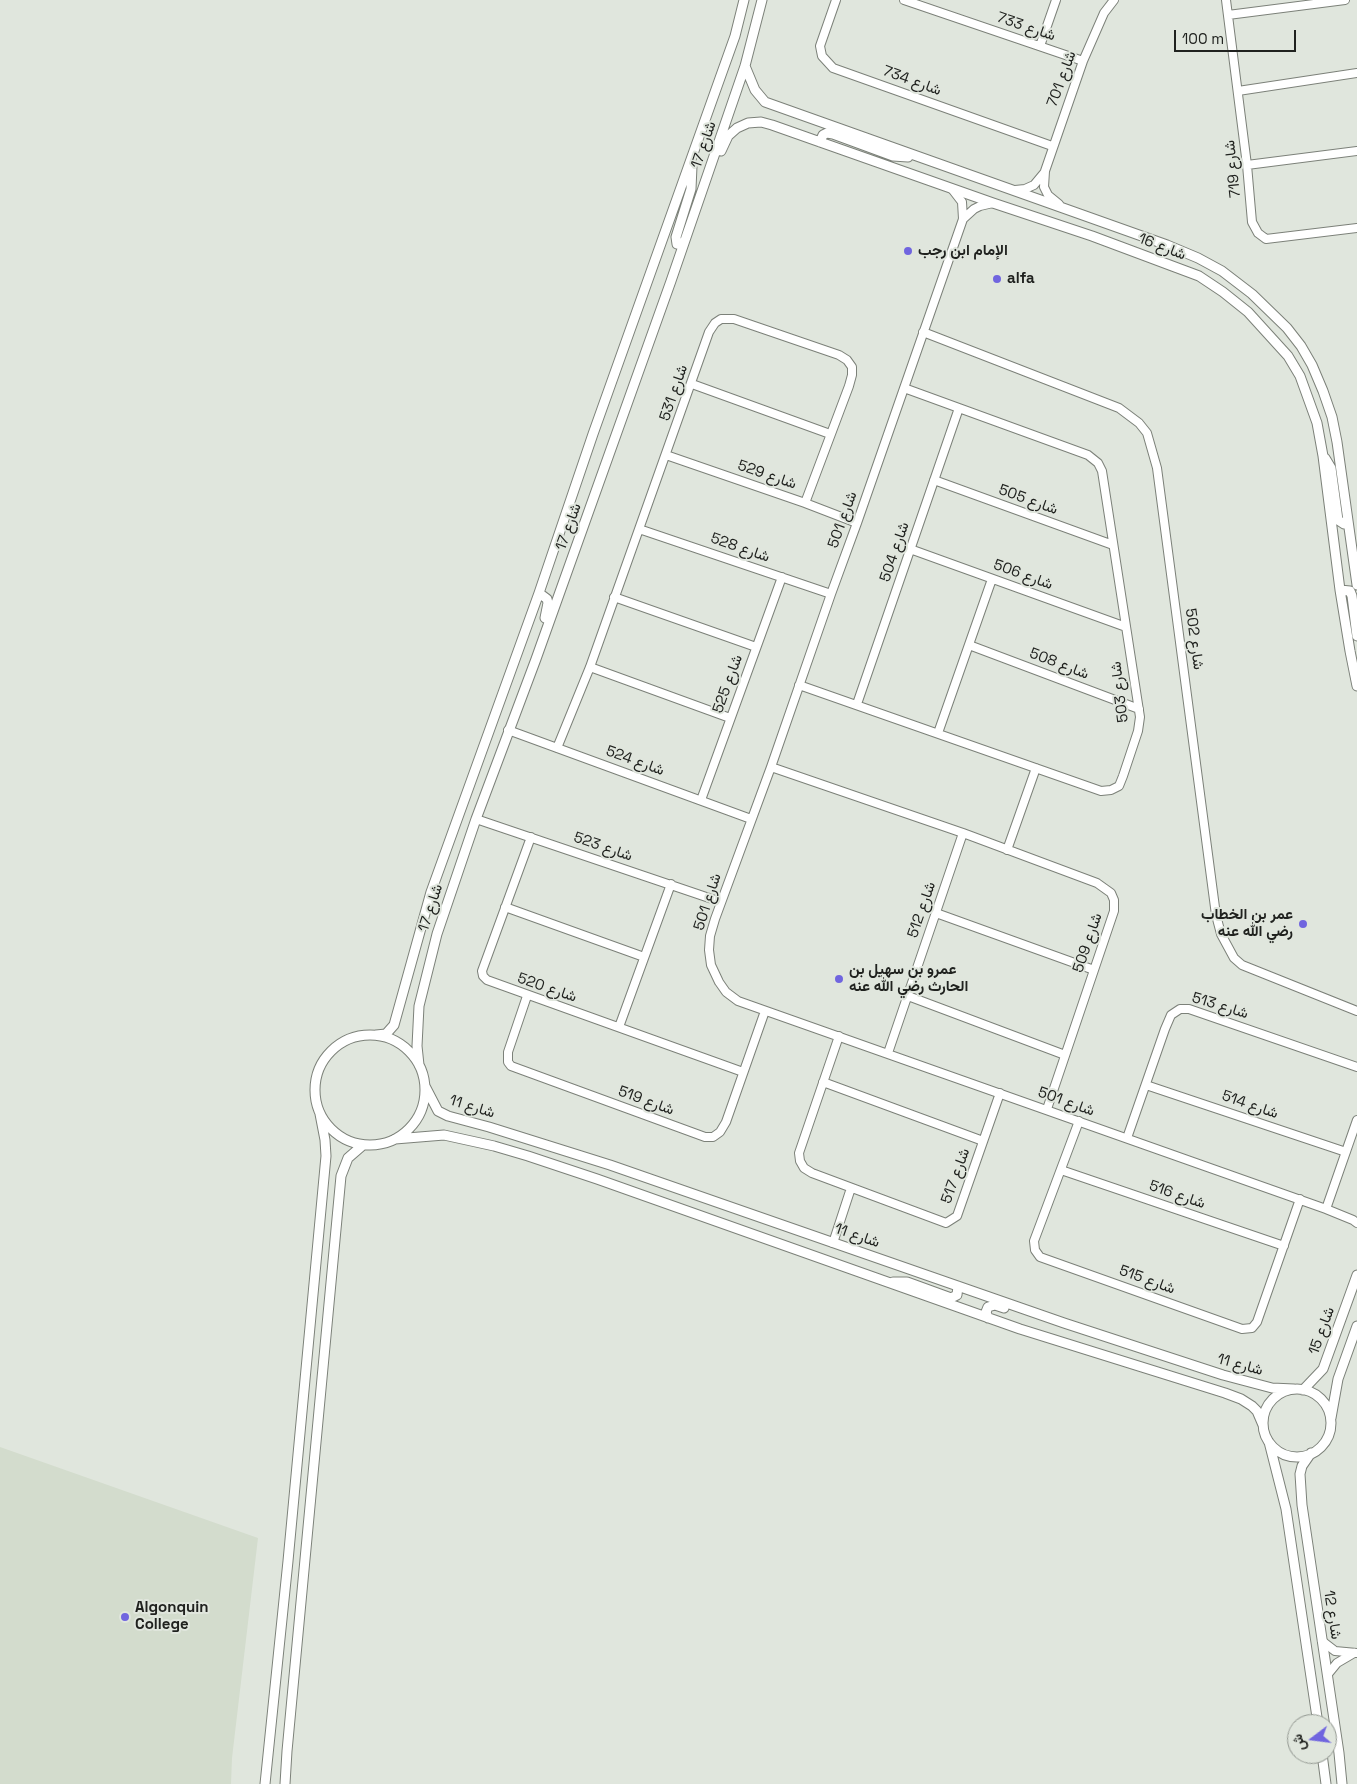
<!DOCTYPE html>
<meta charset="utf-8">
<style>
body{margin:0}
#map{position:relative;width:1357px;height:1784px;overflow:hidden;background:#e0e6dd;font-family:"Space Grotesk",Vazirmatn,sans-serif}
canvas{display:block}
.north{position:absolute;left:1287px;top:1714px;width:50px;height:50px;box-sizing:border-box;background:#e0e6dd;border:1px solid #939891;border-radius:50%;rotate:255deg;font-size:14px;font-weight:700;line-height:20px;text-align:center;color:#20221f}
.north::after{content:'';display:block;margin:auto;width:18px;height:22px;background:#7065df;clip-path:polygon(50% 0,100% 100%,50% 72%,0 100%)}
.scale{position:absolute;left:1174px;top:30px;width:122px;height:22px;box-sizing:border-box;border:2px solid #20221f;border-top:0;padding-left:6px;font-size:15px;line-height:18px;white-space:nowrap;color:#20221f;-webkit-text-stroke:4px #e0e6dd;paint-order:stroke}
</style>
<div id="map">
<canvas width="1357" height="1784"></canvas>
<div class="north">ش</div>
<div class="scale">100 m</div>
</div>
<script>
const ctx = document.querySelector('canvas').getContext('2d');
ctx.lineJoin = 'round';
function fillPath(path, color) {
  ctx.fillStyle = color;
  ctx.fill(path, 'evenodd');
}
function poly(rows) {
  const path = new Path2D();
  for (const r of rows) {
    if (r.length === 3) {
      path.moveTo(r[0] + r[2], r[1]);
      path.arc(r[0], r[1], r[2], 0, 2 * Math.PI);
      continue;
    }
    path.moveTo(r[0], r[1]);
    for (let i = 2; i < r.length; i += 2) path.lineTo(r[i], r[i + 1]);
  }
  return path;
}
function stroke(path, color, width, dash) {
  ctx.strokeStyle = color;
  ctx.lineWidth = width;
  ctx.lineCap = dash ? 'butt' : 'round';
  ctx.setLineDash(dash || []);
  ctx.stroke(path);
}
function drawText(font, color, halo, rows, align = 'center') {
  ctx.font = font + ' "Space Grotesk",Vazirmatn,sans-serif';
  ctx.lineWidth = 4;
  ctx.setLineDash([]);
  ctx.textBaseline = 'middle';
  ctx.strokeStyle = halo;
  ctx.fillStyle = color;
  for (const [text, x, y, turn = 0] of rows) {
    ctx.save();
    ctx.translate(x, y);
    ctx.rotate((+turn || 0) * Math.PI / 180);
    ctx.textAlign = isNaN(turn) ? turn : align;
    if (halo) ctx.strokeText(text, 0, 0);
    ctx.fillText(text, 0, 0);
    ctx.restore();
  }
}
fillPath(poly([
 [0,1447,258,1538,232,1758,231,1784,0,1784]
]), '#d3dccd');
const minor = poly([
 [836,0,820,46,822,56,833,68,1052,146],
 [904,0,1083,61],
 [1226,0,1247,165,1252,222,1258,233,1266,239,1357,228],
 [1228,15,1345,0],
 [1040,46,1056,0],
 [1238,91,1357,73],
 [1247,165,1357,151],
 [952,189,962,202,963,219,857,523,831,594,771,767,715,919,710,936,709,950,711,965,719,982,726,992,738,1001,1326,1209,1353,1220,1357,1223],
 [1015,190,1025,189,1034,185,1044,173],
 [1059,204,1048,195,1044,187,1045,171,1083,61,1104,13,1114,0],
 [963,219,974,209,980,206,993,203],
 [923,332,1119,408,1139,423,1147,433,1157,468,1216,915,1221,934,1234,958,1242,965,1357,1011],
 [692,384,830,434],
 [666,455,805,503,857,523],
 [934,480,1113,545],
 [639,529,831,594],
 [910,549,1126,627],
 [614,597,756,647],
 [969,645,1139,709],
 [590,667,730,718],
 [799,685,1101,791,1111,790,1119,786,1123,776,1138,731,1140,717,1102,471,1098,463,1088,455,904,388],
 [857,704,959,408],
 [508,730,751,819],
 [938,733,992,579],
 [557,748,590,667,709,332,715,323,721,319,734,319,839,355,847,360,852,367,852,375,849,386,805,503],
 [771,767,963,833,1097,883,1111,893,1114,900,1114,911,1047,1109],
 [701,800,782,577],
 [476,819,721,902],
 [531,837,482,971,483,976,487,980,743,1072],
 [1007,850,1036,768],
 [505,907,644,957],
 [936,913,1094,970],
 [527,996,508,1052,508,1062,511,1066,705,1137,713,1137,720,1132,726,1122,765,1011],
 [908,996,1065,1055],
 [619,1027,671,884],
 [839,1036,799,1153,800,1161,804,1168,812,1173,946,1223,957,1216,1000,1093],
 [888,1053,963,833],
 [823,1082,983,1141],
 [1146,1085,1346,1152],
 [1079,1121,1034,1241,1035,1250,1040,1257,1242,1329,1252,1328,1257,1322,1300,1199],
 [1127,1138,1165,1029,1171,1015,1180,1009,1189,1009,1357,1067],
 [1061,1170,1284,1246],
 [1326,1209,1357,1120],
 [833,1243,851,1188],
 [1322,1641,1335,1651,1357,1653],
 [1328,1674,1337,1663,1354,1653]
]);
const tertiary = poly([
 [745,66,755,90,765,102,1167,245,1198,258,1222,271,1252,294,1287,328,1301,346,1312,365,1323,391,1332,417,1337,442,1357,585],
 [820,142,823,135,827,133,833,134,893,156,908,157],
 [721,151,728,136,737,128,748,123,761,122,772,125,993,203,1092,236,1199,276,1223,292,1248,312,1288,356,1300,376,1317,423,1323,456,1340,590,1350,651,1357,686],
 [683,245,677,244,676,237,691,189,692,166],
 [1325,458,1331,468,1338,520,1344,524,1348,523],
 [1340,590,1350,591,1352,596,1357,636],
 [539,593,547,599,548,603,545,618],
 [370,1090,55],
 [376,1035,386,1034,394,1025,431,892,539,593,593,434,735,36,744,0],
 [419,1065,417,1046,419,1006,437,934,476,819,536,659,671,281,745,66,762,0],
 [425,1086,438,1111,448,1116,489,1127,610,1165,1064,1323,1223,1375,1272,1388,1294,1389],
 [395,1139,444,1135,494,1146,528,1156,597,1179,1020,1329,1225,1393,1241,1399,1252,1406,1257,1411,1263,1425],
 [893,1282,907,1282,951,1298,957,1295,958,1286],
 [988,1318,986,1312,988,1307,995,1305,1004,1308],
 [1297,1423,34],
 [1303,1390,1323,1369,1357,1275],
 [1331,1418,1338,1379,1357,1326],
 [1269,1442,1286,1509,1318,1724],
 [1311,1453,1302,1466,1300,1474,1302,1505,1339,1753,1342,1784],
 [1322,1754,1326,1784],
 [265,1784,288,1561,326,1156,325,1140,320,1114],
 [285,1784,287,1751,341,1176,348,1158,363,1145]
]);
stroke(minor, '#7c8179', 10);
stroke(tertiary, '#7c8179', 11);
stroke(minor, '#fff', 8);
stroke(tertiary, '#fff', 9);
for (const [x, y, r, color] of [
 [908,251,5,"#7065df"],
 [997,279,5,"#7065df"],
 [1303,924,5,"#7065df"],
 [839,979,5,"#7065df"],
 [125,1617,5,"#7065df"]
]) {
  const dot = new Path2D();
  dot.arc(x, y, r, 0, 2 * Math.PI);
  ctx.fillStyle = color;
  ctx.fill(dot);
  stroke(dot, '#e0e6dd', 2);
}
drawText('15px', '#20221f', '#e0e6dd', [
 ["شارع 733",1026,27,19],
 ["شارع 701",1062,79,-70],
 ["شارع 734",912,81,20],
 ["شارع 17",704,145,-71],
 ["شارع 719",1233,169,-96],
 ["شارع 16",1162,247,21],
 ["شارع 531",674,393,-71],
 ["شارع 529",767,475,19],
 ["شارع 505",1028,500,20],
 ["شارع 501",843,520,-70],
 ["شارع 17",569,527,-70],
 ["شارع 528",740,548,19],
 ["شارع 504",895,552,-71],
 ["شارع 506",1023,575,20],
 ["شارع 502",1194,639,82],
 ["شارع 508",1059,664,21],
 ["شارع 525",728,684,-70],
 ["شارع 503",1120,692,-97],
 ["شارع 524",635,761,20],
 ["شارع 523",603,847,19],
 ["شارع 501",708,902,-72],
 ["شارع 17",431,908,-72],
 ["شارع 512",922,910,-71],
 ["شارع 509",1088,943,-71],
 ["شارع 520",547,988,19],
 ["شارع 513",1220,1006,17],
 ["شارع 519",646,1101,20],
 ["شارع 501",1066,1102,20],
 ["شارع 514",1250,1105,19],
 ["شارع 11",472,1107,17],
 ["شارع 517",956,1176,-70],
 ["شارع 516",1177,1195,19],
 ["شارع 11",857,1236,19],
 ["شارع 515",1147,1280,20],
 ["شارع 15",1322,1331,-70],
 ["شارع 11",1240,1365,15],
 ["شارع 12",1332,1615,81]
]);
drawText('bold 15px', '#20221f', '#e0e6dd', [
 ["الإمام ابن رجب",918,251],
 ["alfa",1007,279],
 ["عمر بن الخطاب",1293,915,"right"],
 ["رضي الله عنه",1293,932,"right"],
 ["عمرو بن سهيل بن",849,970],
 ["الحارث رضي الله عنه",849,987],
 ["Algonquin",135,1608],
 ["College",135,1625]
], 'left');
</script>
